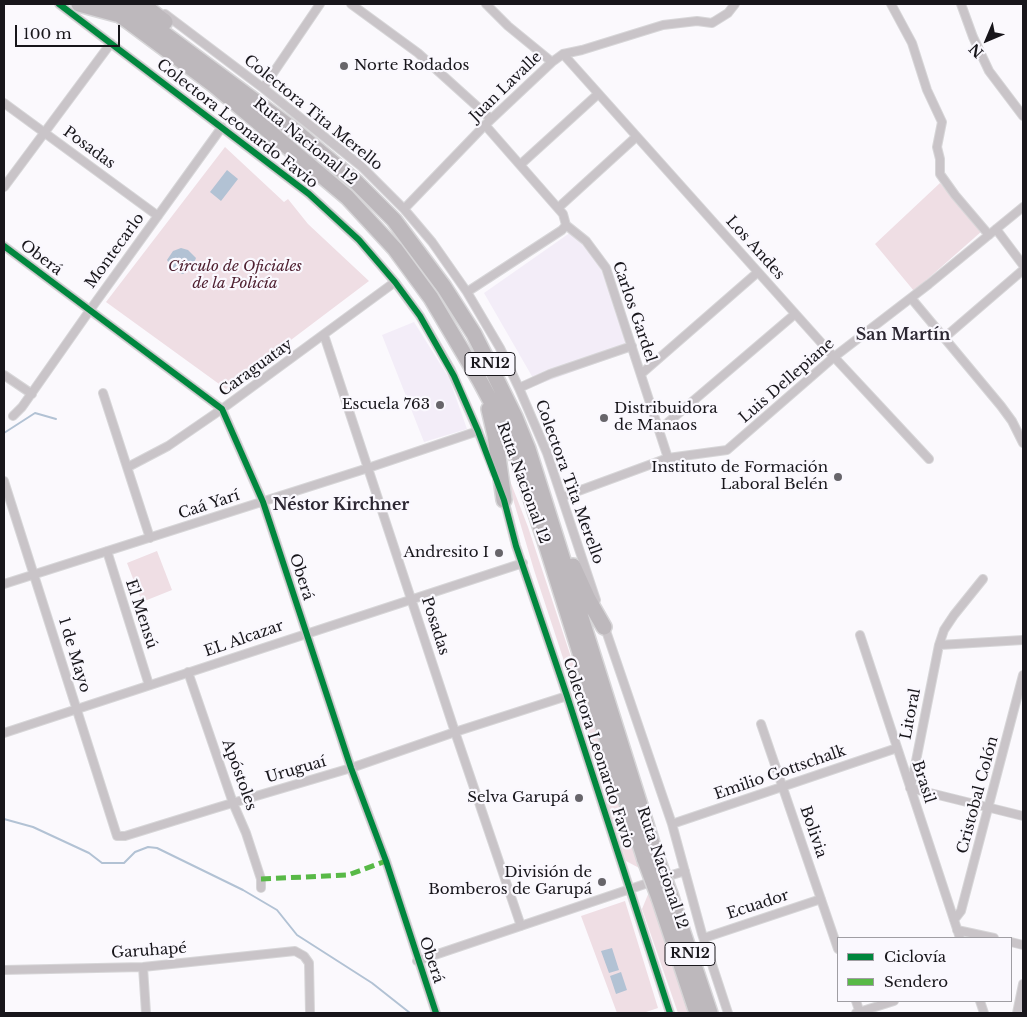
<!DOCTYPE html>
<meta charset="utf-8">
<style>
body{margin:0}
#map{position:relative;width:1027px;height:1017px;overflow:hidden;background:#fbf9fd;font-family:"Libre Baskerville",serif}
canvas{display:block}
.frame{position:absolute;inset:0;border:5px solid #18161b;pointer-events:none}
.legend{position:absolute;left:837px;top:937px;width:175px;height:65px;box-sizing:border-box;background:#faf8fe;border:1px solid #a09ea3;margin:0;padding:6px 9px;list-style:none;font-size:15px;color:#18161b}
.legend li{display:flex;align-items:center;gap:10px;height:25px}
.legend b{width:25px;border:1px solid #a09ea3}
.north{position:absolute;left:962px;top:15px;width:50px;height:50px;-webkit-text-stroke:4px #faf8fe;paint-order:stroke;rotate:225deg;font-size:14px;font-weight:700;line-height:20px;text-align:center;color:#18161b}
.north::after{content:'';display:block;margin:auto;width:18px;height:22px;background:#18161b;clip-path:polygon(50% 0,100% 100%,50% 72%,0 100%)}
.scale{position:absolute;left:15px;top:25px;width:105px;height:22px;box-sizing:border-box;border:2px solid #18161b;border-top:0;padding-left:6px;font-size:15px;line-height:18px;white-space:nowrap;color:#18161b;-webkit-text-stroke:4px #faf8fe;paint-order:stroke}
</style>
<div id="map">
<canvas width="1027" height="1017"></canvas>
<div class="frame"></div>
<ul class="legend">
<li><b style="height:6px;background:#00873e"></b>Ciclovía</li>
<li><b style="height:6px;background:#58b947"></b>Sendero</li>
</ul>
<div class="north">N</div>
<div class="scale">100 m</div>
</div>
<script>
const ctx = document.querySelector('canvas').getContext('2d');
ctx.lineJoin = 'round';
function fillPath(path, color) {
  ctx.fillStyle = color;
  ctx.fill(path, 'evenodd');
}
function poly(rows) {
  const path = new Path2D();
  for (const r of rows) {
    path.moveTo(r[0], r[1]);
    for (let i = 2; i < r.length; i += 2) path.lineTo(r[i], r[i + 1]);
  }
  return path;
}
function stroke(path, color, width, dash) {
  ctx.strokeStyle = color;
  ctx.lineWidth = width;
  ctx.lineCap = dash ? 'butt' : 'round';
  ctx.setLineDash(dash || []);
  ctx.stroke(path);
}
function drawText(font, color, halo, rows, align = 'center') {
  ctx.font = font + ' "Libre Baskerville",serif';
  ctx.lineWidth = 4.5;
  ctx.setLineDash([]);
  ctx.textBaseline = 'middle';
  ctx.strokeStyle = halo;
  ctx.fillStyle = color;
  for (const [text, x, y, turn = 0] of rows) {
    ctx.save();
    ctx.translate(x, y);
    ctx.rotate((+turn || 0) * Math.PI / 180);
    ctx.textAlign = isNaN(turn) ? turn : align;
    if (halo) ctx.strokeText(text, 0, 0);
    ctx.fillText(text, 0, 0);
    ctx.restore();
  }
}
fillPath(poly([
 [574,230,600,266,630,351,537,385,484,293],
 [414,322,449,378,467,429,424,442,382,335]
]), '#f3edf8');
fillPath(poly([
 [225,147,284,202,288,199,308,224,369,281,226,389,106,302],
 [940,183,982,231,914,291,875,244],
 [500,455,528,527,641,869,626,861,607,804,605,790,587,731,534,570],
 [157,551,172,590,142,602,127,563],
 [649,892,689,1013,678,1013,642,909],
 [625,901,658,1008,643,1013,617,1013,581,916]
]), '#efdee4');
fillPath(poly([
 [227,170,238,179,221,201,210,192],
 [181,248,188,250,196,258,192,268,183,274,174,271,167,260,173,251],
 [612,948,619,970,609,973,601,951],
 [621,972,627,990,616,994,610,976]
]), '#b2c2d4');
stroke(poly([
 [4,433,35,413,56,419],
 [4,819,33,827,89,853,102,863,124,863,135,852,148,847,157,848,243,890,277,910,297,935,372,983,410,1013]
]), '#b2c2d4', 2);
const street = poly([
 [59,4,309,194,359,240,395,282,420,316,451,370,478,431,495,474],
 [351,4,418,53,491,119],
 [486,4,508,26,552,62],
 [891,4,912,43,927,90,942,122,937,147,940,159,940,174,955,195,989,235],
 [961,4,973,37,989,71,1023,116],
 [165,14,263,88,361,166,404,209,432,242,467,292,500,348,519,388,547,453,596,600],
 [563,54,834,357,929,459],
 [263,88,320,4],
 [4,103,158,216],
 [485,125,563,214,566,225,586,241,606,268,668,458],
 [521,164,598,94],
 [4,187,111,43],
 [558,208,636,137],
 [404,209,485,125,552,62,563,54,582,50,663,25,697,21,712,23,728,13,735,4],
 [996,229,1023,265],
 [4,246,222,409,263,502,351,768,386,861,436,1013],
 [467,292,562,230,566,225],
 [911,298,1001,406,1012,421,1023,443],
 [324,335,455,732,521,926],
 [944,338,1023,270],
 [641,374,758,272],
 [4,375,32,394],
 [519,388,550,374,632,346],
 [103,393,150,538],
 [13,416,22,407,90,310,222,127],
 [659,430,795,314],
 [128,467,168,446,222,409,395,282],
 [4,481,117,836,125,836,219,807,351,768,455,732,567,696],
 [562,497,668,458,727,450,834,357,929,284,1023,207],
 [504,499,516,546,567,696,670,1013],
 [107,551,149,685],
 [4,584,368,468,478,431],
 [604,625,672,824,702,934,728,1013],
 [860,635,960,938],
 [939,645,1023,640],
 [188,672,233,803,246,833,261,879,261,888],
 [761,724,838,949],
 [4,733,523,563],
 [911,786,939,645,944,630,954,615,983,579],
 [910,788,1023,816],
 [672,824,897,748],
 [672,875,685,871],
 [954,920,961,911,1023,675],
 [957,930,994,938],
 [704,938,821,899],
 [1011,942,1023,945],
 [417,961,645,884],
 [143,967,146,1013],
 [4,970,143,967,295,951,304,956,309,963,310,1013],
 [856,1001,860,1013],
 [980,1001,984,1013],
 [856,1013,894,1001],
 [1017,1013,1023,984]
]);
const highway = poly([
 [79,4,116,14],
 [105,4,214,85,347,197,395,249,431,298,480,381,503,424,520,465,545,541,645,860],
 [124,4,294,130,357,183,394,220,444,287,474,334,493,372,515,417,528,449,656,856],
 [142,4,165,22],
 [489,409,495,435,504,500],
 [573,566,588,599,604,627],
 [670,894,710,1013],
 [659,898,697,1013]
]);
stroke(street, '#d7d6d8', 10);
stroke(highway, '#d7d6d8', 18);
stroke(street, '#c9c4c8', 8);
stroke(highway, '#bdb8bc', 15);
const highwayBridge = poly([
 [656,856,670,894],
 [645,860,659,898]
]);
stroke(highwayBridge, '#d7d6d8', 18, []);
stroke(highwayBridge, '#bdb8bc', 15);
stroke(poly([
 [261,879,348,875,386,861]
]), '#58b947', 5, [10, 5]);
stroke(poly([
 [59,4,309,194,359,240,395,282,420,316,454,376,478,431,504,500,516,546,567,696,670,1013],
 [4,246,222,409,263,502,351,768,386,861,436,1013]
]), '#00873e', 6);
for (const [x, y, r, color] of [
 [344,66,5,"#67656a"],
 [440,405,5,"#67656a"],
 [604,418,5,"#67656a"],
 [838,477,5,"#67656a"],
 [499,553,5,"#67656a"],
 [579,798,5,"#67656a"],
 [602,882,5,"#67656a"]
]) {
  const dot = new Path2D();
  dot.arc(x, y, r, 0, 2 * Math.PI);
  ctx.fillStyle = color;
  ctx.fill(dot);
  stroke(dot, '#faf8fe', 2);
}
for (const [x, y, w] of [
 [490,364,50],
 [690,954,50]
]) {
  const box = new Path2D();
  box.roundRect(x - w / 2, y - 11.5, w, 23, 4);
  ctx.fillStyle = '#faf8fe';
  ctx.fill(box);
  stroke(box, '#18161b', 1);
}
drawText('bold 14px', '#18161b', null, [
 ["RN12",490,364],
 ["RN12",690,954]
]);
drawText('15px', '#18161b', '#faf8fe', [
 ["Norte Rodados",354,66,"left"],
 ["Escuela 763",430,405],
 ["Distribuidora",614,409,"left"],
 ["de Manaos",614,426,"left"],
 ["Instituto de Formación",828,468],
 ["Laboral Belén",828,485],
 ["Andresito I",489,553],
 ["Selva Garupá",569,798],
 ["División de",592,873],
 ["Bomberos de Garupá",592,890]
], 'right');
drawText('15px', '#18161b', '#faf8fe', [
 ["Juan Lavalle",506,87,-44],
 ["Colectora Tita Merello",313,113,39],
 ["Colectora Leonardo Favio",237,124,38],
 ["Ruta Nacional 12",305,142,39],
 ["Posadas",89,148,36],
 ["Los Andes",755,248,48],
 ["Montecarlo",115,251,-54],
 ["Oberá",41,258,37],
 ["Carlos Gardel",634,312,71],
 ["Caraguatay",256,368,-36],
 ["Luis Dellepiane",787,381,-41],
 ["Colectora Tita Merello",569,482,70],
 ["Ruta Nacional 12",523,483,70],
 ["Caá Yarí",209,505,-18],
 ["Oberá",301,577,72],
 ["El Mensú",141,614,72],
 ["Posadas",435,626,72],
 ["EL Alcazar",244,639,-19],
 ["1 de Mayo",74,655,73],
 ["Litoral",911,714,-79],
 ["Colectora Leonardo Favio",598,753,72],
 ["Uruguaí",296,770,-16],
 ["Emilio Gottschalk",780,773,-19],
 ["Apóstoles",239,775,70],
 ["Brasil",923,782,72],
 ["Cristobal Colón",978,795,-75],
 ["Bolivia",813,832,71],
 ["Ruta Nacional 12",662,868,71],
 ["Ecuador",758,905,-18],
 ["Garuhapé",149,951,-4],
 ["Oberá",431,960,71]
]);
drawText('italic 15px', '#4e1f2f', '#faf8fe', [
 ["Círculo de Oficiales",235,267],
 ["de la Policía",235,284]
]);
drawText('bold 16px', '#2c2732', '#faf8fe', [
 ["San Martín",903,335],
 ["Néstor Kirchner",341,505]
]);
</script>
